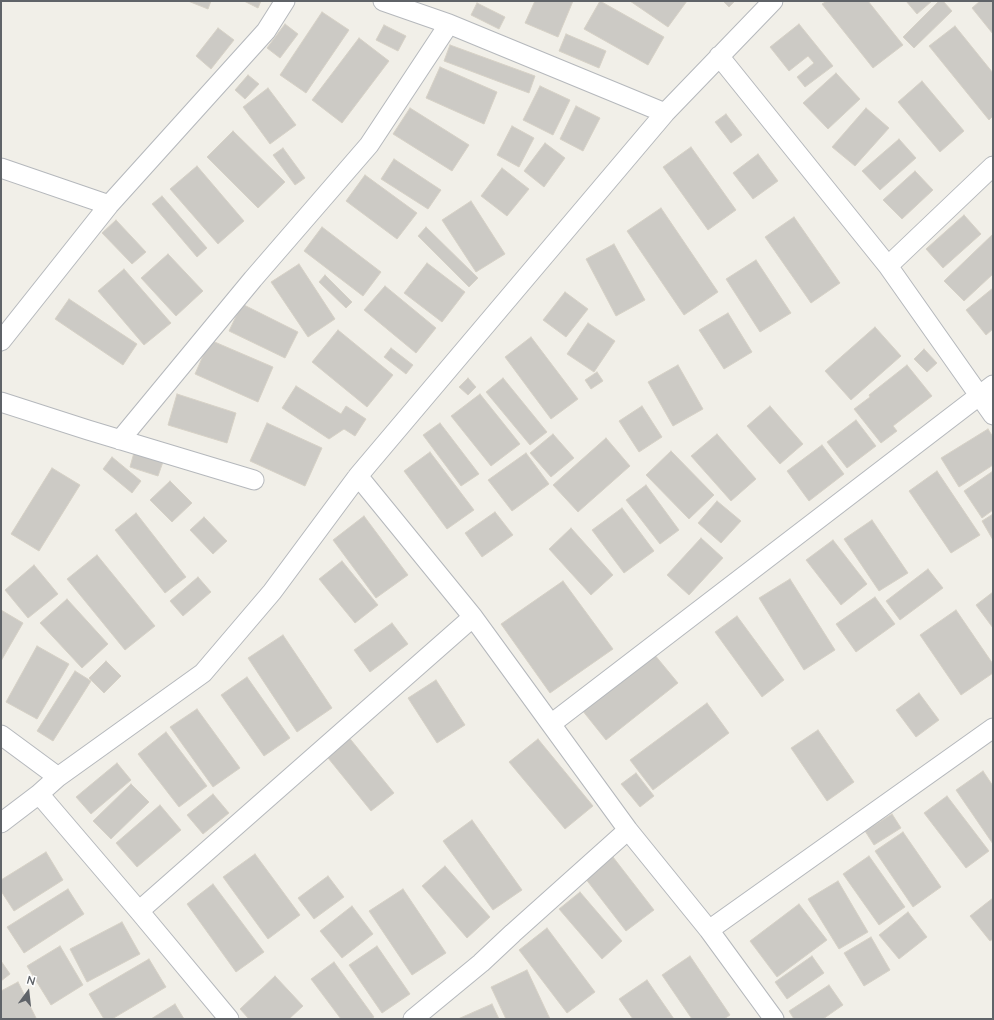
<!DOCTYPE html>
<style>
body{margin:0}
#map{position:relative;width:994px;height:1020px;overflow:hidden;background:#f1efe8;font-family:Lato,sans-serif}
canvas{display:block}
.frame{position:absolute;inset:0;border:2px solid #5f6368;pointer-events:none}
.north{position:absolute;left:8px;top:972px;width:40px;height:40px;-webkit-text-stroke:3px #fff;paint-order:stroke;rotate:15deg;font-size:11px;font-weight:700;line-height:16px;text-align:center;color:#5f6368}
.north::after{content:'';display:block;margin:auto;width:14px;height:18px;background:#5f6368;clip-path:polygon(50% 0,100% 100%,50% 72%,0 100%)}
</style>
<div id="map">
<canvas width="994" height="1020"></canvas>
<div class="frame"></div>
<div class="north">N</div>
</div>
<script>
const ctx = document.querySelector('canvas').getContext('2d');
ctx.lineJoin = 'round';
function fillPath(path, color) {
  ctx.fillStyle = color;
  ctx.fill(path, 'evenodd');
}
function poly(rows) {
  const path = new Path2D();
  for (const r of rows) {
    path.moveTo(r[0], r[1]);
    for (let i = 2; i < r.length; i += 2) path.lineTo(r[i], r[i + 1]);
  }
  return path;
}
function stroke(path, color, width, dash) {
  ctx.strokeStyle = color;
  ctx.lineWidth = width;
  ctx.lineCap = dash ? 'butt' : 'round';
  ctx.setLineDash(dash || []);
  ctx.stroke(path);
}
const building = poly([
 [188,1,211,1,208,9,188,1],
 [244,1,261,1,258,8,244,1],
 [535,1,573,1,558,37,525,23,535,1],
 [600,1,664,37,648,65,584,29,600,1],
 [630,1,687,1,668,27,630,1],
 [723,1,735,1,729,7,723,1],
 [827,1,868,1,903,45,873,68,822,4,827,1],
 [906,1,932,1,917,14,906,1],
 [939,1,943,1,952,11,914,48,903,37,939,1],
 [980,1,993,1,993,34,972,8,980,1],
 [477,3,505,17,499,29,471,15,477,3],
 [322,12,349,30,306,93,280,75,322,12],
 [285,24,298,34,280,58,267,48,285,24],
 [799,24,833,66,805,87,797,77,814,63,808,56,789,71,770,47,799,24],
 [384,25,406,36,398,51,376,40,384,25],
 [955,26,993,73,993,116,989,120,929,46,955,26],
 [218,28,234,40,211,69,196,56,218,28],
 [566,34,606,51,599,68,559,51,566,34],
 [359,38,389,61,342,123,312,100,359,38],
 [450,45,535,76,529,93,444,61,450,45],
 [440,67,497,92,484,124,426,98,440,67],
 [836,73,860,99,828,129,803,103,836,73],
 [248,75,259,84,245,99,235,90,248,75],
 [922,81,964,131,940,152,898,102,922,81],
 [540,86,570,100,553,135,523,120,540,86],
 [268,88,296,125,270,144,243,107,268,88],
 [576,106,600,118,583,151,560,139,576,106],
 [410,108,469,145,452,171,393,134,410,108],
 [866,108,889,128,855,166,832,147,866,108],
 [726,114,742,135,731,143,715,122,726,114],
 [512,126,534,138,519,167,497,155,512,126],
 [233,131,285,182,258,208,207,157,233,131],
 [899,139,916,158,880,190,862,171,899,139],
 [545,143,565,158,544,187,524,171,545,143],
 [691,147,736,210,708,230,663,167,691,147],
 [283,148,305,178,295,185,273,155,283,148],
 [758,154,778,181,753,199,733,173,758,154],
 [394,159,441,190,428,209,381,179,394,159],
 [197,166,244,221,218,244,170,189,197,166],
 [502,168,529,189,507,216,481,196,502,168],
 [915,171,933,190,902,219,883,200,915,171],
 [365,175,417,213,397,239,346,201,365,175],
 [162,196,207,248,197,257,152,204,162,196],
 [471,201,505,254,476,272,442,220,471,201],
 [661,208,718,292,684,315,627,231,661,208],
 [964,215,981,234,943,268,926,249,964,215],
 [794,217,840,283,811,303,765,237,794,217],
 [116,220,146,252,132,264,102,233,116,220],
 [322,227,381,272,363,296,304,251,322,227],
 [426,227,478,278,469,287,418,236,426,227],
 [993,234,993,274,964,301,944,281,993,234],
 [614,244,645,300,616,316,586,259,614,244],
 [168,254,203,291,176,316,141,278,168,254],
 [756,260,791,313,760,332,726,279,756,260],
 [427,263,465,292,442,322,404,293,427,263],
 [299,264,335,319,308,337,271,282,299,264],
 [124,269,171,323,144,345,98,291,124,269],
 [325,275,352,302,346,308,319,282,325,275],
 [385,286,436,328,416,353,364,310,385,286],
 [993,288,993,329,986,335,966,310,993,288],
 [565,292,588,309,566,337,543,320,565,292],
 [69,299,137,344,123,365,55,319,69,299],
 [242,304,298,332,285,358,229,331,242,304],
 [728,313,752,352,724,369,699,330,728,313],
 [588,323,615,341,594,372,567,354,588,323],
 [875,327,901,356,851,400,825,371,875,327],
 [338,330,393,375,367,407,312,362,338,330],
 [531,337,578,399,551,419,505,357,531,337],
 [210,340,273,367,258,402,195,374,210,340],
 [391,348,413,365,406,374,384,357,391,348],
 [924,349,937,363,927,372,914,359,924,349],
 [678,365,703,409,673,426,648,382,678,365],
 [907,365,932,396,893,426,897,431,881,443,854,409,870,397,869,395,907,365],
 [597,372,603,381,591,389,585,380,597,372],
 [468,378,476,387,468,395,459,387,468,378],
 [503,378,547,432,530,445,486,392,503,378],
 [296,386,341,414,346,406,366,419,355,436,344,429,329,439,282,408,296,386],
 [177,394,236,413,227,443,168,425,177,394],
 [480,394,520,444,491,466,451,416,480,394],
 [642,406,662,437,639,452,619,421,642,406],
 [770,406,803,444,780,464,747,426,770,406],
 [856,420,876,446,847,468,827,442,856,420],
 [267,423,322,448,305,486,250,461,267,423],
 [440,423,479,474,461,486,423,435,440,423],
 [988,429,993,437,993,465,959,487,941,458,988,429],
 [553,434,574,458,551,477,530,453,553,434],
 [717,434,756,479,731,501,691,456,717,434],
 [606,438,630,466,578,512,553,485,606,438],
 [822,445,844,474,809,501,787,471,822,445],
 [135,449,164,459,158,476,130,467,135,449],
 [671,451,714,495,689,519,646,475,671,451],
 [430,452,474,510,447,529,404,471,430,452],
 [526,453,549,484,512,511,488,480,526,453],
 [112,457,141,481,132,493,103,469,112,457],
 [52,468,80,485,39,551,11,534,52,468],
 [937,471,980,535,951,553,909,491,937,471],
 [993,471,993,510,982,518,964,491,993,471],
 [170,481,192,503,172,522,150,500,170,481],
 [646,485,679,530,660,544,626,500,646,485],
 [717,501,741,521,721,543,698,523,717,501],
 [622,508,654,551,624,573,592,530,622,508],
 [495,512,513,535,482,557,465,533,495,512],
 [136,513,186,577,165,593,115,530,136,513],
 [993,514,993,540,982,521,993,514],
 [364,516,408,575,376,598,333,540,364,516],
 [204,517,227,541,213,554,190,530,204,517],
 [872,520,908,573,879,591,844,539,872,520],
 [571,528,613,575,591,595,549,549,571,528],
 [701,538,723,558,689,595,667,575,701,538],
 [833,540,867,584,841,605,806,560,833,540],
 [97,555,155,626,125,650,67,579,97,555],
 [342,561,378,605,355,623,319,579,342,561],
 [34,565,58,594,28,618,5,590,34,565],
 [928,569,943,588,900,620,886,601,928,569],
 [198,577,211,592,183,616,170,601,198,577],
 [790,579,835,650,804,670,759,598,790,579],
 [563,581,613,649,550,693,501,624,563,581],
 [993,592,993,628,976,605,993,592],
 [875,597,895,624,856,652,836,624,875,597],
 [67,599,108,644,82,668,40,623,67,599],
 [1,610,23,623,1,661,1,610],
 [956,610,993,664,993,673,961,695,920,635,956,610],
 [737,616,784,680,762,697,715,632,737,616],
 [392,623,408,644,370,672,354,650,392,623],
 [283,635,332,708,297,732,248,658,283,635],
 [37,646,69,664,37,719,6,702,37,646],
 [654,654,678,683,606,740,582,710,654,654],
 [106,661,121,676,104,693,89,678,106,661],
 [75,671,91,681,53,741,37,731,75,671],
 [247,677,290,738,264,756,221,695,247,677],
 [436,680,465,725,437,743,408,698,436,680],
 [919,693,939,720,916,737,896,710,919,693],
 [707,703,729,733,653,790,630,760,707,703],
 [197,709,240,768,213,787,170,727,197,709],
 [818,730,854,782,827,801,791,748,818,730],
 [166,732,207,786,179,807,138,754,166,732],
 [347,735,394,793,371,811,324,753,347,735],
 [538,739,593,806,565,829,509,762,538,739],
 [117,763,131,780,91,814,76,797,117,763],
 [983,771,993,786,993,844,956,790,983,771],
 [636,773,654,796,640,807,621,784,636,773],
 [131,784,149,802,111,839,93,821,131,784],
 [213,794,229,813,203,834,187,815,213,794],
 [947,796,989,851,966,868,924,813,947,796],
 [160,805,181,830,137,867,116,843,160,805],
 [892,814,901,828,874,845,865,831,892,814],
 [472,820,522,890,493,910,443,841,472,820],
 [903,832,941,887,913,907,875,851,903,832],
 [46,852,63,880,14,911,1,891,1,880,46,852],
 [255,854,300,915,268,939,223,877,255,854],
 [869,856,905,907,879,925,843,874,869,856],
 [613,857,654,910,626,931,585,878,613,857],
 [445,866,490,917,467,938,422,886,445,866],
 [328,876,344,897,314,919,298,898,328,876],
 [838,881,868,932,839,949,808,899,838,881],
 [213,884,264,952,236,972,187,904,213,884],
 [68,889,84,914,24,953,7,927,68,889],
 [403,889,446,953,412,975,369,911,403,889],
 [580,892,622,941,602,959,559,909,580,892],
 [993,898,993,939,990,941,970,916,993,898],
 [799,904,827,940,777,977,750,941,799,904],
 [352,906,373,934,342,958,320,931,352,906],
 [908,912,927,937,899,959,879,935,908,912],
 [122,922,140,954,87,982,70,949,122,922],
 [547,928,595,992,567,1013,519,950,547,928],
 [871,937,890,970,864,986,844,953,871,937],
 [60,946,83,985,51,1005,27,966,60,946],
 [377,946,410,994,382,1013,349,965,377,946],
 [690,956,730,1015,724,1019,692,1019,662,975,690,956],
 [812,956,824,973,787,999,775,982,812,956],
 [149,959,166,987,112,1019,104,1019,89,994,149,959],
 [1,961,10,974,1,981,1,961],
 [334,962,374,1017,371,1019,341,1019,311,979,334,962],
 [527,970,550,1019,506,1019,491,987,527,970],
 [275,976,303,1006,289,1019,249,1019,240,1009,275,976],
 [647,980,674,1019,633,1019,619,999,647,980],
 [18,982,36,1018,34,1019,1,1019,1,991,18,982],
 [829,985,843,1005,823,1019,794,1019,789,1011,829,985],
 [175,1004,184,1019,151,1019,175,1004],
 [492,1004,499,1019,458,1019,492,1004]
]);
fillPath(building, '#cccac5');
stroke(building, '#d6d1c6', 1);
const street = poly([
 [383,1,449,24,665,113],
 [719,56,888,266,993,415],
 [1,168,109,205],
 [888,266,993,166],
 [1,341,109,205,266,31,285,1],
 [1,402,88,430,254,480],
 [120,440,253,279,369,145,449,24],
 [358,476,473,617,628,830,709,930,774,1019],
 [551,724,993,385],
 [1,735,58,777],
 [39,794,139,911,229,1019],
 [1,823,39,794,58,777,203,673,272,592,358,476,665,113,773,1],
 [139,911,473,617],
 [709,930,993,728],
 [413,1019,481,963,513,933,628,830]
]);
stroke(street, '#b5b8bc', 21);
stroke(street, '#fff', 19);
</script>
